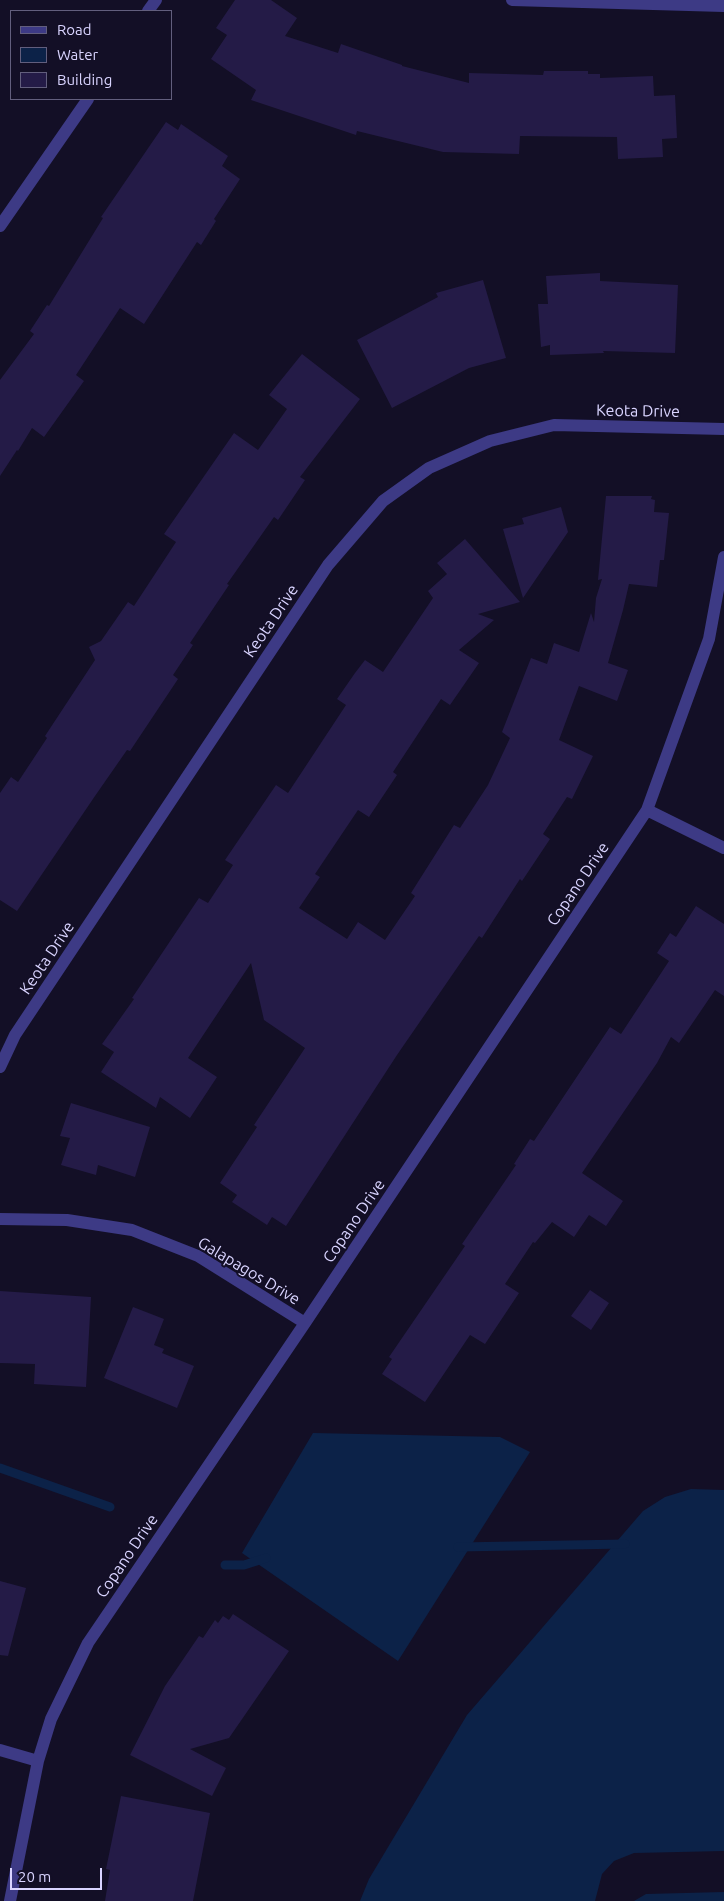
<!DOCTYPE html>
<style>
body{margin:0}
#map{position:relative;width:724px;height:1901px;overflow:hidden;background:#130f26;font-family:Ubuntu,sans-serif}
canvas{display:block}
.legend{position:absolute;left:10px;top:10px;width:162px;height:90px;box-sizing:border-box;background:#130f26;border:1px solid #625e7d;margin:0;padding:6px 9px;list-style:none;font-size:15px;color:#d9d4ff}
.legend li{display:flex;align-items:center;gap:10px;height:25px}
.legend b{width:25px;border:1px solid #625e7d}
.scale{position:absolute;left:10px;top:1868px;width:92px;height:22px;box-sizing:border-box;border:2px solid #d9d4ff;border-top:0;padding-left:6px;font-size:15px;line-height:18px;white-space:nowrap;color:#d9d4ff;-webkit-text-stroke:4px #130f26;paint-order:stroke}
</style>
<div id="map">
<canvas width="724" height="1901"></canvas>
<ul class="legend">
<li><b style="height:6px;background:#3d3a85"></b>Road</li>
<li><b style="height:14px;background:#0c2248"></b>Water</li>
<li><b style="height:14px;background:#241b47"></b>Building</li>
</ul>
<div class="scale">20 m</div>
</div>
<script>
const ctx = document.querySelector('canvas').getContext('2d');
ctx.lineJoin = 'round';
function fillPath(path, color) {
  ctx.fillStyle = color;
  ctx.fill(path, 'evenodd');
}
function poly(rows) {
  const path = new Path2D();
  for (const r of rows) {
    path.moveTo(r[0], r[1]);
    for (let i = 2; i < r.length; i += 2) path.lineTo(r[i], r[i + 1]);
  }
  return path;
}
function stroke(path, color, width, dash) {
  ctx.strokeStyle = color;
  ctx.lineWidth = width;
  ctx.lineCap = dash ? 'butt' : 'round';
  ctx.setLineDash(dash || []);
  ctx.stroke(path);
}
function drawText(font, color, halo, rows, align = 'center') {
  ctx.font = font + ' Ubuntu,sans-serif';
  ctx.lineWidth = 4;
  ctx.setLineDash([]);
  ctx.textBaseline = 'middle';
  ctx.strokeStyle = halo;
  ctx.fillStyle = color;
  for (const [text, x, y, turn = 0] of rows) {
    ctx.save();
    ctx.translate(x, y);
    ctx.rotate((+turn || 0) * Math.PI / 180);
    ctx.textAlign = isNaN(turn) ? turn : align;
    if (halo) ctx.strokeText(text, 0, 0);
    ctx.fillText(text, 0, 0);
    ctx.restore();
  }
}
fillPath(poly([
 [313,1433,500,1437,530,1452,398,1661,242,1553],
 [691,1489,724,1490,724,1851,634,1853,614,1861,602,1874,595,1901,360,1901,369,1879,467,1715,643,1511,665,1497],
 [724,1892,724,1901,634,1901,646,1894]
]), '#0c2248');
stroke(poly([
 [0,1468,110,1507],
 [458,1547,625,1544],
 [225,1565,244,1565,266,1558]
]), '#0c2248', 9);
fillPath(poly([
 [235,0,271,0,297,18,285,36,338,53,341,44,402,65,402,66,469,83,469,73,543,75,544,71,588,71,588,74,600,74,600,78,653,76,654,96,675,95,677,138,662,139,663,157,618,159,617,137,520,136,519,154,443,152,357,131,356,135,251,100,256,90,211,59,227,35,216,28],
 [166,122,178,130,181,124,228,156,222,166,240,179,214,219,216,221,201,245,197,242,144,324,120,308,76,375,84,381,44,437,32,428,18,451,17,450,0,476,0,380,34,334,30,331,47,305,49,306,103,218,101,217],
 [600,273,600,281,678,285,675,353,603,351,604,353,550,355,550,345,541,347,538,304,548,304,546,276],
 [483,280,506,358,469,368,392,408,357,340,438,297,436,293],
 [302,354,360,399,300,477,305,480,278,520,274,517,227,584,229,585,190,643,193,645,173,675,178,679,130,751,127,750,95,796,17,911,0,900,0,793,11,777,18,782,47,738,45,736,95,660,89,647,101,641,128,602,134,606,176,542,164,534,234,433,258,450,287,409,269,395],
 [606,496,652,496,651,499,655,500,654,512,669,513,664,560,660,560,657,587,629,584,623,610,608,663,628,670,617,701,579,686,559,740,593,756,572,799,567,797,543,834,550,839,522,881,520,879,482,938,479,936,397,1055,286,1226,272,1217,267,1225,232,1202,237,1195,220,1183,257,1127,254,1125,305,1048,264,1020,251,963,188,1058,217,1077,190,1118,160,1097,156,1108,101,1072,114,1052,102,1044,134,999,132,998,199,898,208,903,233,865,225,860,276,785,288,793,346,705,337,699,355,673,365,660,383,672,433,598,428,591,447,574,437,563,465,539,520,602,478,614,494,620,459,650,479,663,450,705,441,699,393,772,397,775,369,817,358,810,315,874,320,877,299,908,347,939,358,922,385,940,415,896,411,893,454,825,460,828,488,785,510,738,502,732,531,658,547,664,554,643,579,652,591,613,594,622,596,598,602,579,598,580],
 [561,507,568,532,523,598,503,529,524,524,522,518],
 [696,906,724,924,724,996,715,990,679,1043,671,1037,657,1063,582,1173,623,1201,606,1226,589,1215,574,1237,552,1222,535,1243,533,1242,505,1284,519,1293,485,1344,470,1335,425,1402,382,1374,392,1359,389,1357,465,1246,462,1244,516,1165,514,1164,530,1139,534,1141,610,1027,621,1034,669,961,657,953,670,933,676,937],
 [71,1103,150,1127,135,1177,98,1165,96,1175,61,1165,70,1138,60,1136],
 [590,1290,609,1303,591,1330,571,1316],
 [0,1291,91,1297,86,1387,34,1384,35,1364,0,1363],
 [133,1307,164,1319,154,1345,164,1349,162,1353,194,1366,177,1408,104,1378],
 [0,1581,26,1588,8,1656,0,1655],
 [233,1614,289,1651,229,1738,190,1749,226,1768,212,1796,130,1755,165,1686,199,1636,203,1638,215,1620,218,1623,223,1616,229,1620],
 [121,1796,210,1813,193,1901,105,1901,110,1870,106,1869]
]), '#241b47');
stroke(poly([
 [512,0,724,6],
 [148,11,156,0],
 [0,226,88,99],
 [647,810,724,848],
 [0,1067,15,1035,328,565,383,501,429,468,490,441,554,425,724,429],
 [0,1219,67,1220,132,1230,198,1256,305,1323],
 [0,1750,38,1761],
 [10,1901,38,1761,51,1719,88,1643,305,1323,647,810,709,639,724,557]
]), '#3d3a85', 12);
drawText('16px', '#d9d4ff', '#130f26', [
 ["Keota Drive",638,411,1],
 ["Keota Drive",271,621,-56],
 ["Copano Drive",578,884,-56],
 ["Keota Drive",47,958,-56],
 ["Copano Drive",354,1221,-56],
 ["Galapagos Drive",249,1271,31],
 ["Copano Drive",127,1556,-56]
]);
</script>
